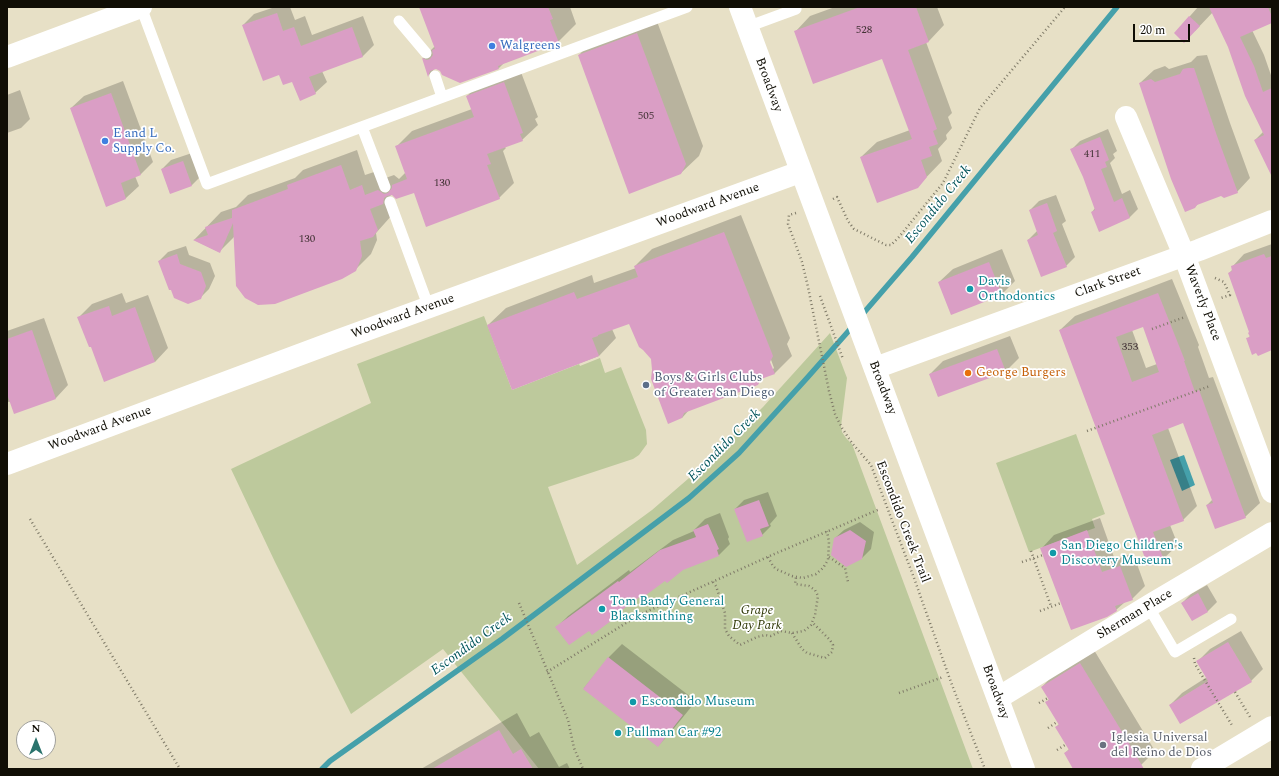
<!DOCTYPE html>
<style>
body{margin:0}
#map{position:relative;width:1279px;height:776px;overflow:hidden;background:#e7e0c6;font-family:Spectral,serif}
canvas{display:block}
.frame{position:absolute;inset:0;border:8px solid #100e05;pointer-events:none}
.north{position:absolute;left:16px;top:720px;width:40px;height:40px;box-sizing:border-box;background:#fff;border:1px solid #9f9f9b;border-radius:50%;rotate:0deg;font-size:11px;font-weight:700;line-height:16px;text-align:center;color:#100e05}
.north::after{content:'';display:block;margin:auto;width:14px;height:18px;background:#2a736d;clip-path:polygon(50% 0,100% 100%,50% 72%,0 100%)}
.scale{position:absolute;left:1133px;top:24px;width:57px;height:18px;box-sizing:border-box;border:2px solid #100e05;border-top:0;padding-left:5px;font-size:12px;line-height:14px;white-space:nowrap;color:#100e05;-webkit-text-stroke:3px #fff;paint-order:stroke}
</style>
<div id="map">
<canvas width="1279" height="776"></canvas>
<div class="frame"></div>
<div class="north">N</div>
<div class="scale">20 m</div>
</div>
<script>
const ctx = document.querySelector('canvas').getContext('2d');
ctx.lineJoin = 'round';
function fillPath(path, color) {
  ctx.fillStyle = color;
  ctx.fill(path, 'evenodd');
}
function poly(rows) {
  const path = new Path2D();
  for (const r of rows) {
    path.moveTo(r[0], r[1]);
    for (let i = 2; i < r.length; i += 2) path.lineTo(r[i], r[i + 1]);
  }
  return path;
}
function stroke(path, color, width, dash) {
  ctx.strokeStyle = color;
  ctx.lineWidth = width;
  ctx.lineCap = dash ? 'butt' : 'round';
  ctx.setLineDash(dash || []);
  ctx.stroke(path);
}
function drawText(font, color, halo, rows, align = 'center') {
  ctx.font = font + ' Spectral,serif';
  ctx.lineWidth = 3.5;
  ctx.setLineDash([]);
  ctx.textBaseline = 'middle';
  ctx.strokeStyle = halo;
  ctx.fillStyle = color;
  for (const [text, x, y, turn = 0] of rows) {
    ctx.save();
    ctx.translate(x, y);
    ctx.rotate((+turn || 0) * Math.PI / 180);
    ctx.textAlign = isNaN(turn) ? turn : align;
    if (halo) ctx.strokeText(text, 0, 0);
    ctx.fillText(text, 0, 0);
    ctx.restore();
  }
}
fillPath(poly([
 [484,316,512,390,579,364,580,366,600,358,605,373,621,367,646,430,647,444,639,455,633,459,548,487,577,565,652,510,696,472,763,407,830,333,847,378,841,426,842,432,846,438,852,444,973,769,539,769,443,649,351,714,275,562,231,469,371,403,357,364],
 [1076,434,1105,514,1092,519,1095,528,1029,552,996,463]
]), '#bdc99c');
fillPath(poly([
 [1184,455,1195,485,1182,491,1170,460]
]), '#45a0aa');
fillPath(poly([
 [275,7,290,7,295,20,305,16,312,35,363,16,374,45,363,56,322,71,327,82,315,93,280,74,243,25,254,14],
 [420,7,570,7,576,24,558,42,505,62,499,68,441,70,435,68,429,75,423,58,435,46],
 [835,7,937,7,944,25,929,41,926,42,952,113,948,117,952,128,946,135,947,139,938,149,942,161,917,187,861,157,877,142,910,130,883,58,795,32,810,16],
 [1198,7,1272,7,1272,21,1252,30,1264,55,1272,78,1272,174,1255,140,1263,132,1229,46,1213,12,1195,31,1175,33],
 [655,16,703,146,699,156,681,173,579,55,596,37],
 [1207,55,1230,123,1250,178,1237,192,1221,195,1199,203,1195,207,1140,83,1154,70,1165,66,1169,69,1191,62,1197,56],
 [519,67,538,117,535,119,538,125,522,140,505,147,506,148,503,151,514,183,499,198,414,191,392,194,387,199,393,214,376,233,377,240,371,254,355,270,234,237,219,252,194,240,221,212,236,207,248,195,295,178,303,170,357,150,365,175,377,171,380,180,394,175,399,179,406,172,396,147,412,131,472,109,467,96,482,81],
 [123,81,153,162,141,174,135,176,139,186,126,198,107,205,71,108,84,96],
 [20,90,30,119,21,128,7,133,7,95],
 [1108,129,1117,151,1113,154,1115,158,1110,163,1122,194,1130,190,1138,209,1130,217,1100,230,1092,212,1095,208,1084,176,1072,149,1080,141],
 [192,153,201,176,192,185,170,193,162,169,171,160],
 [1056,195,1066,221,1062,224,1075,257,1066,266,1028,240,1038,230,1030,210,1039,201],
 [741,215,790,338,787,344,792,356,775,373,764,377,757,384,689,410,682,418,653,370,652,358,630,323,612,329,616,338,599,356,513,388,488,325,506,308,592,275,594,283,636,268,635,266,652,249],
 [770,357,774,368,772,370,768,358],
 [1272,244,1272,349,1247,339,1250,336,1250,332,1229,273,1233,269,1232,267,1244,254],
 [186,246,189,255,210,263,215,276,209,289,200,298,159,261,168,252],
 [1002,249,1015,281,1002,294,939,282,953,269],
 [1172,279,1199,345,1198,347,1209,378,1213,377,1260,503,1245,517,1207,505,1213,499,1184,422,1168,428,1197,506,1183,520,1170,525,1178,545,1163,559,1060,330,1075,316],
 [1144,326,1157,364,1146,368,1132,330],
 [122,293,126,303,148,295,168,348,155,362,92,345,79,317,92,304],
 [44,318,68,385,56,398,7,402,7,331],
 [1010,336,1019,358,1006,371,938,396,930,374,943,361],
 [768,492,777,516,770,524,771,526,762,535,735,509,744,500],
 [720,513,729,537,728,539,730,544,719,555,683,569,641,595,626,606,615,617,589,630,557,627,568,616,629,570,630,572,673,540,694,531,694,530,705,519],
 [1100,518,1115,560,1133,553,1145,586,1132,599,1125,602,1116,610,1042,548,1054,535],
 [860,522,874,532,871,549,862,558,834,539,844,530],
 [1207,585,1217,602,1208,611,1192,620,1182,603,1191,594],
 [1241,631,1263,669,1251,681,1170,705,1182,693,1207,677,1198,661,1210,649],
 [622,644,696,701,671,732,658,746,584,688,609,657],
 [1094,650,1155,751,1141,765,1134,769,1074,769,1065,753,1069,749,1056,727,1059,724,1047,702,1049,699,1042,687,1055,673],
 [517,713,530,737,539,732,559,767,567,763,570,769,421,769]
]), '#0003');
stroke(poly([
 [861,316,912,257,1117,7],
 [322,769,330,761,502,639,689,498,739,453,807,378,853,326]
]), '#45a0aa', 5.5);
fillPath(poly([
 [419,7,548,7,553,19,550,20,559,43,498,66,499,69,460,83,442,75,440,71,436,69,430,71,428,77,422,58,427,60,430,59,433,55,432,50,435,49],
 [860,7,916,7,929,42,908,50,937,129,933,131,938,144,929,147,932,156,921,160,927,177,918,188,877,203,860,157,912,139,882,59,813,84,794,31],
 [1209,7,1268,7,1272,17,1272,23,1240,37,1254,66,1263,92,1272,88,1272,177,1254,140,1264,135,1245,96,1228,47],
 [277,13,283,31,294,27,301,46,352,27,363,57,309,77,316,94,300,101,292,82,283,85,279,75,263,81,242,25],
 [1189,16,1200,26,1184,43,1174,33],
 [637,33,686,164,681,174,629,194,578,55],
 [1188,68,1194,68,1217,136,1238,193,1224,198,1221,196,1197,205,1195,208,1185,212,1171,179,1139,83,1151,79,1155,82,1180,74,1183,69],
 [504,82,523,133,520,134,523,141,487,154,491,164,487,165,500,199,426,227,414,193,396,199,392,195,387,196,384,198,383,204,370,209,378,230,373,237,360,241,362,256,356,271,342,279,275,304,258,305,245,298,236,286,233,223,220,253,193,240,208,235,205,227,232,218,232,210,288,189,287,185,341,165,350,190,362,185,365,195,378,190,384,194,388,193,392,188,392,185,407,179,395,146,474,117,466,96],
 [111,93,141,175,121,183,126,199,106,207,70,108],
 [1100,137,1109,160,1105,162,1107,167,1101,169,1114,202,1122,198,1130,218,1099,232,1091,212,1095,210,1083,177,1070,149],
 [183,161,192,186,170,194,161,169],
 [1047,203,1057,231,1053,233,1067,267,1041,277,1027,240,1038,235,1029,210],
 [724,232,773,356,770,362,775,374,761,379,758,385,684,413,682,418,668,424,651,379,652,370,651,359,643,350,639,347,629,324,598,335,598,336,592,338,599,356,512,390,487,325,574,292,577,299,638,277,634,266],
 [177,254,180,264,201,272,206,286,201,299,188,304,174,298,171,290,169,290,158,261],
 [1264,254,1266,258,1272,256,1272,350,1258,356,1256,353,1252,355,1246,338,1250,337,1248,333,1249,332,1228,273,1232,271,1231,266],
 [989,262,1002,295,951,315,938,282],
 [1158,293,1185,361,1184,361,1195,392,1199,390,1246,518,1215,529,1206,505,1213,503,1183,423,1152,435,1184,521,1153,532,1164,560,1148,566,1059,330],
 [1143,327,1159,372,1132,382,1116,337],
 [109,306,112,316,135,307,155,362,104,382,91,347,89,347,77,317],
 [32,330,56,399,14,414,7,394,7,339],
 [997,349,1006,372,938,397,929,374],
 [759,500,769,526,760,529,763,536,747,542,734,509],
 [708,524,719,549,717,550,719,556,683,570,667,583,665,581,642,598,641,596,614,616,615,618,592,635,589,631,569,645,555,627,618,581,619,582,660,550,696,537,693,530],
 [850,530,866,541,862,559,846,567,831,555,834,538],
 [1087,530,1102,572,1120,566,1133,600,1115,606,1117,611,1107,617,1071,630,1040,548],
 [1198,593,1208,612,1192,621,1181,603],
 [1228,642,1252,682,1180,724,1169,705,1208,681,1196,661],
 [608,657,683,715,658,747,583,689],
 [1080,663,1124,735,1144,769,1073,769,1064,753,1069,750,1055,727,1059,725,1045,702,1049,700,1041,687],
 [499,730,513,754,521,749,533,769,432,769]
]), '#da9ec5');
stroke(poly([
 [833,199,837,197,848,221,854,229,886,245,891,245,899,237,943,183,980,108,1065,7],
 [796,213,789,215,788,224,802,262,808,287,829,391,835,414,842,428,852,443,871,465,914,578,952,685,985,769],
 [1215,278,1224,282,1230,295,1221,298],
 [820,296,843,359],
 [1152,329,1185,317],
 [1087,431,1210,386],
 [30,519,180,769],
 [1031,551,1051,606],
 [768,557,773,566,776,569,792,576,803,578,816,574,823,568,828,560,829,542,827,531],
 [829,557,845,568,848,582],
 [1022,562,1043,555],
 [713,582,716,586,725,613,725,629,729,636,740,645,757,637,765,635,771,636,781,631,792,633,804,631,811,625,815,615,818,596,815,590,809,586,795,584,796,577],
 [519,603,568,720,574,748,583,769],
 [1040,611,1061,603],
 [792,633,802,649,807,653,825,658,832,652,833,645,830,640,812,622],
 [1194,658,1195,664,1233,727],
 [547,672,639,615,772,555,880,509],
 [1235,692,1250,717],
 [899,693,943,677],
 [1039,703,1048,698],
 [1048,728,1057,722],
 [1057,750,1065,745]
]), '#7f7a68', 2.5, [1, 3]);
stroke(poly([
 [141,7,207,184,687,7],
 [399,21,426,53],
 [747,27,796,9],
 [435,76,442,97],
 [362,127,385,187],
 [390,202,429,308],
 [1148,606,1175,652,1231,619]
]), '#fff', 11);
stroke(poly([
 [1126,117,1184,255,1272,492],
 [875,368,1199,250,1272,221],
 [998,698,1152,604,1272,533]
]), '#fff', 22);
stroke(poly([
 [7,464,339,340,800,172],
 [1202,769,1272,727]
]), '#fff', 22);
stroke(poly([
 [7,57,141,7]
]), '#fff', 22);
stroke(poly([
 [740,7,1024,769]
]), '#fff', 22);
for (const [x, y, r, color] of [
 [492,46,4,"#3f7fe0"],
 [105,141,4,"#3f7fe0"],
 [970,289,4,"#0f9aa8"],
 [968,373,4,"#e8710a"],
 [646,385,4,"#5c6f8a"],
 [1053,553,4,"#0f9aa8"],
 [602,609,4,"#0f9aa8"],
 [633,702,4,"#0f9aa8"],
 [618,733,4,"#0f9aa8"],
 [1103,745,4,"#6b7280"]
]) {
  const dot = new Path2D();
  dot.arc(x, y, r, 0, 2 * Math.PI);
  ctx.fillStyle = color;
  ctx.fill(dot);
  stroke(dot, '#fff', 1.5);
}
drawText('11px', '#423235', null, [
 ["528",864,31],
 ["505",646,117],
 ["411",1092,155],
 ["130",442,184],
 ["130",307,240],
 ["353",1130,348]
]);
drawText('13px', '#366cbe', '#fff', [
 ["Walgreens",500,46],
 ["E and L",113,134],
 ["Supply Co.",113,149]
], 'left');
drawText('13px', '#100e05', '#fff', [
 ["Broadway",768,85,70],
 ["Woodward Avenue",708,206,-20],
 ["Clark Street",1108,283,-20],
 ["Waverly Place",1202,303,69],
 ["Woodward Avenue",403,317,-20],
 ["Broadway",882,388,69],
 ["Woodward Avenue",100,429,-20],
 ["Escondido Creek Trail",902,522,69],
 ["Sherman Place",1135,615,-31],
 ["Broadway",995,692,70]
]);
drawText('13px', '#0d838f', '#fff', [
 ["Davis",978,282],
 ["Orthodontics",978,297],
 ["San Diego Children's",1061,546],
 ["Discovery Museum",1061,561],
 ["Tom Bandy General",610,602],
 ["Blacksmithing",610,617],
 ["Escondido Museum",641,702],
 ["Pullman Car #92",626,733]
], 'left');
drawText('13px', '#c56008', '#fff', [
 ["George Burgers",976,373]
], 'left');
drawText('13px', '#4e5e75', '#fff', [
 ["Boys & Girls Clubs",654,378],
 ["of Greater San Diego",654,393]
], 'left');
drawText('italic 13px', '#2f3806', '#fff', [
 ["Grape",757,611],
 ["Day Park",757,626]
]);
drawText('13px', '#5b616d', '#fff', [
 ["Iglesia Universal",1111,738],
 ["del Reino de Dios",1111,753]
], 'left');
drawText('italic 14px', '#00545b', '#fff', [
 ["Escondido Creek",939,205,-51],
 ["Escondido Creek",725,446,-45],
 ["Escondido Creek",472,645,-36]
]);
</script>
